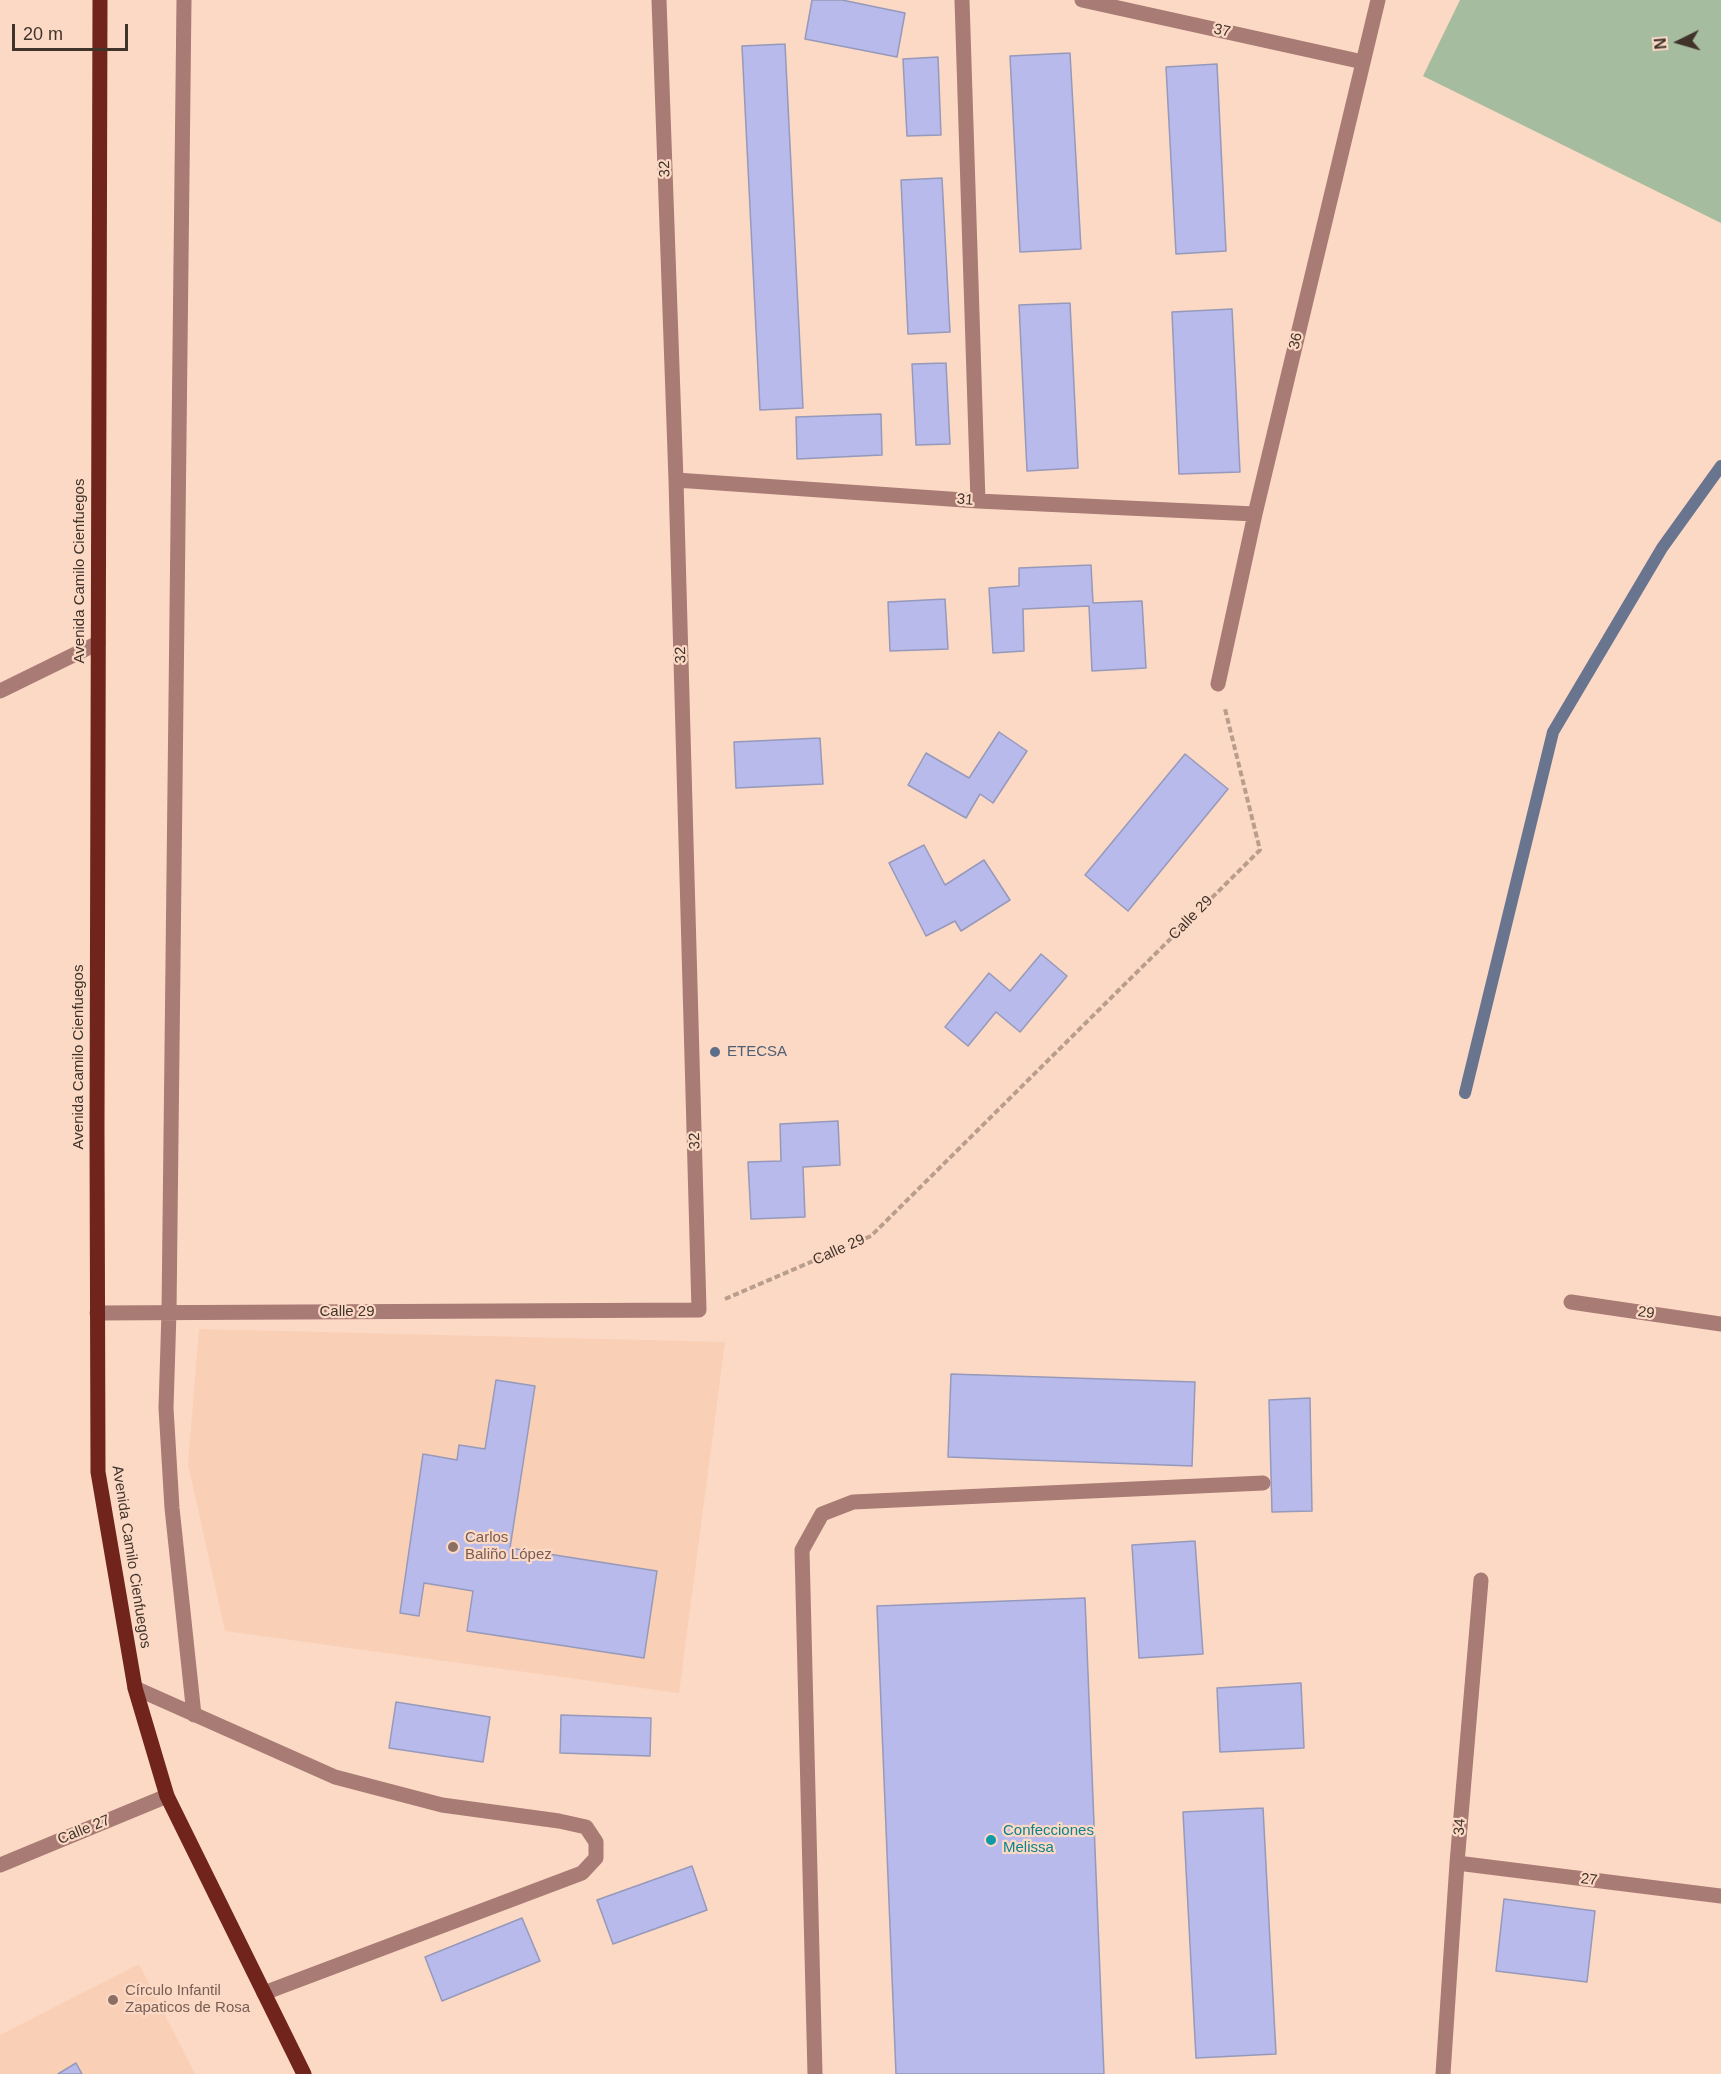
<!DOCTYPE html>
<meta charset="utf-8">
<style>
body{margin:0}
#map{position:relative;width:1721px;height:2074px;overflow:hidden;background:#fcd9c5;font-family:Helvetica,sans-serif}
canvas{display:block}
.north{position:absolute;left:1649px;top:12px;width:60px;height:60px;-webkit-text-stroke:4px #fcd9c5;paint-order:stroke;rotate:265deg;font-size:16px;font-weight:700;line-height:24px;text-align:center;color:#40332a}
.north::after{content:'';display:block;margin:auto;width:21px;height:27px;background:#40332a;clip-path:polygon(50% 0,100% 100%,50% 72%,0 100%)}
.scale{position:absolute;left:12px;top:24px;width:116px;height:27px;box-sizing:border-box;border:3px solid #40332a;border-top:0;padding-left:8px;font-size:18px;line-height:21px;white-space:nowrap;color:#40332a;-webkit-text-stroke:4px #fcd9c5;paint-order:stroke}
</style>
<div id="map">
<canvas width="1721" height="2074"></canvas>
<div class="north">N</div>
<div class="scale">20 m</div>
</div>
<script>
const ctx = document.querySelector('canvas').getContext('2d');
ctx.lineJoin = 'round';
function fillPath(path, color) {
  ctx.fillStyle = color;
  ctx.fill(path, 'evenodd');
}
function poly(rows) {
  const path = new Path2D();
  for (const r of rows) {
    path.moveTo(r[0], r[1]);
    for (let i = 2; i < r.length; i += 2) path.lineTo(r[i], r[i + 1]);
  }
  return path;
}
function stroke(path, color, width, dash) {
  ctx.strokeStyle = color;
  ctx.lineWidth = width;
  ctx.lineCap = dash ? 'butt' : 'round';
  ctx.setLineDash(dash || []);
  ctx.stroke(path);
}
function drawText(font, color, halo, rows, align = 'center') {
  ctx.font = font + ' Helvetica,sans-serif';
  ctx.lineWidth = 4.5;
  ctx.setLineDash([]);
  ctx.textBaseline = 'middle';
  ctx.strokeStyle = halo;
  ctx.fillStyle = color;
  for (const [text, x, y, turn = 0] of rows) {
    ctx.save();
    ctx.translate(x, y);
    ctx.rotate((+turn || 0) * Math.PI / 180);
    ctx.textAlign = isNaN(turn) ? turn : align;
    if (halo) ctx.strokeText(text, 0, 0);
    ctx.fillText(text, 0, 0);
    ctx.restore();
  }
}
fillPath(poly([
 [199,1329,725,1342,679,1693,225,1631,188,1464],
 [139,1964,195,2074,0,2074,0,2035]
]), '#f9cfb6');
fillPath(poly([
 [1460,0,1721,0,1721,223,1423,76]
]), '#a6bc9f');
stroke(poly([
 [1465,1093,1553,732,1662,548,1721,466]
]), '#69748f', 12);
const building = poly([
 [812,0,842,0,905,13,897,57,805,39,812,0],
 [785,44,803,408,760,410,742,46,785,44],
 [1070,53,1081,249,1020,252,1010,56,1070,53],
 [938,57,941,135,907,136,903,59,938,57],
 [1217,64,1226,251,1176,254,1166,67,1217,64],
 [942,178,950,332,908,334,901,180,942,178],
 [1070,303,1078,468,1027,471,1019,305,1070,303],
 [1232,309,1240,472,1179,474,1172,312,1232,309],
 [946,363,950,444,916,445,912,364,946,363],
 [881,414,882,455,797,459,796,417,881,414],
 [1091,565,1093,603,1142,601,1146,668,1092,671,1089,606,1023,609,1024,651,993,653,989,588,1019,586,1019,568,1091,565],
 [945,599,948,649,890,651,888,602,945,599],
 [999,732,1027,751,993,803,980,794,966,818,908,785,926,753,969,778,999,732],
 [820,738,823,784,736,788,734,742,820,738],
 [1185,754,1228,789,1128,911,1085,875,1185,754],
 [924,845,945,885,984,860,1010,900,961,931,955,921,926,936,889,863,924,845],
 [1041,954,1067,976,1020,1032,996,1012,968,1046,945,1027,989,973,1010,991,1041,954],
 [838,1121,840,1165,803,1167,805,1217,751,1219,748,1162,781,1161,780,1124,838,1121],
 [951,1374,1195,1382,1192,1466,948,1457,951,1374],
 [496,1380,535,1386,510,1548,657,1571,644,1658,467,1631,473,1591,424,1583,419,1616,400,1613,423,1454,457,1460,459,1445,485,1449,496,1380],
 [1310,1398,1312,1511,1272,1512,1269,1400,1310,1398],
 [1195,1541,1203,1654,1139,1658,1132,1545,1195,1541],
 [1085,1598,1104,2074,896,2074,877,1606,1085,1598],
 [1301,1683,1304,1748,1220,1752,1217,1688,1301,1683],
 [396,1702,490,1717,483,1762,389,1748,396,1702],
 [561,1715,651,1718,650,1756,560,1753,561,1715],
 [1263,1808,1276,2054,1196,2058,1183,1812,1263,1808],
 [692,1866,707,1910,613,1944,597,1900,692,1866],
 [1504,1899,1595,1911,1587,1982,1496,1971,1504,1899],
 [522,1918,540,1961,442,2001,425,1957,522,1918],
 [76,2063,82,2074,58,2074,76,2063]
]);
fillPath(building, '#b7baea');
stroke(building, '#9699ba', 1.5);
stroke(poly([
 [725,1299,871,1236,1260,850,1225,709]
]), '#b99e8e', 4, [6, 3]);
stroke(poly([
 [184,0,169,1312,166,1408,172,1508,194,1715],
 [962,0,978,501],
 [1082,0,1363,62],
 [676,480,978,501,1255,514],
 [1218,684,1255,514,1378,0],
 [0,691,98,643],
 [1571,1302,1721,1324],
 [97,1313,699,1310,676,480,659,0],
 [135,1688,335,1777,442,1805,559,1821,586,1827,596,1842,596,1858,582,1873,264,1993],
 [1457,1863,1721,1896],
 [0,1865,167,1796],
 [815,2074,802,1550,822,1514,853,1502,1263,1483],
 [1443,2074,1457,1863,1481,1580]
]), '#a87b74', 15);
stroke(poly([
 [100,0,97,1127,98,1472,135,1688,167,1796,304,2074]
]), '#70241b', 15);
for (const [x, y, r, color] of [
 [715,1052,6,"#5c6f8a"],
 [453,1547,6,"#8d6e63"],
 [991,1840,6,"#0f9aa8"],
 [113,2000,6,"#8d6e63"]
]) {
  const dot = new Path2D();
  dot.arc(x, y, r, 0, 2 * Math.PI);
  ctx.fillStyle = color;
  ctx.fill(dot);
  stroke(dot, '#fcd9c5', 2);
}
drawText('15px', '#40332a', '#fcd9c5', [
 ["37",1222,31,12],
 ["32",665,169,-92],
 ["36",1296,341,-77],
 ["31",965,500,4],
 ["Avenida Camilo Cienfuegos",80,571,-90],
 ["32",681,655,-92],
 ["Calle 29",1191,918,-45],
 ["Avenida Camilo Cienfuegos",79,1057,-90],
 ["32",695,1141,-92],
 ["Calle 29",839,1250,-24],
 ["Calle 29",347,1312],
 ["29",1646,1313,8],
 ["Avenida Camilo Cienfuegos",131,1557,81],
 ["34",1460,1827,-85],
 ["Calle 27",84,1830,-22],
 ["27",1589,1880,7]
]);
drawText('15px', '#4e5e75', '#fcd9c5', [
 ["ETECSA",727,1052]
], 'left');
drawText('15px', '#785e54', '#fcd9c5', [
 ["Carlos",465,1538],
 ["Baliño López",465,1555],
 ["Círculo Infantil",125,1991],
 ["Zapaticos de Rosa",125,2008]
], 'left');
drawText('15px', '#0d838f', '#fcd9c5', [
 ["Confecciones",1003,1831],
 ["Melissa",1003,1848]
], 'left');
</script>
